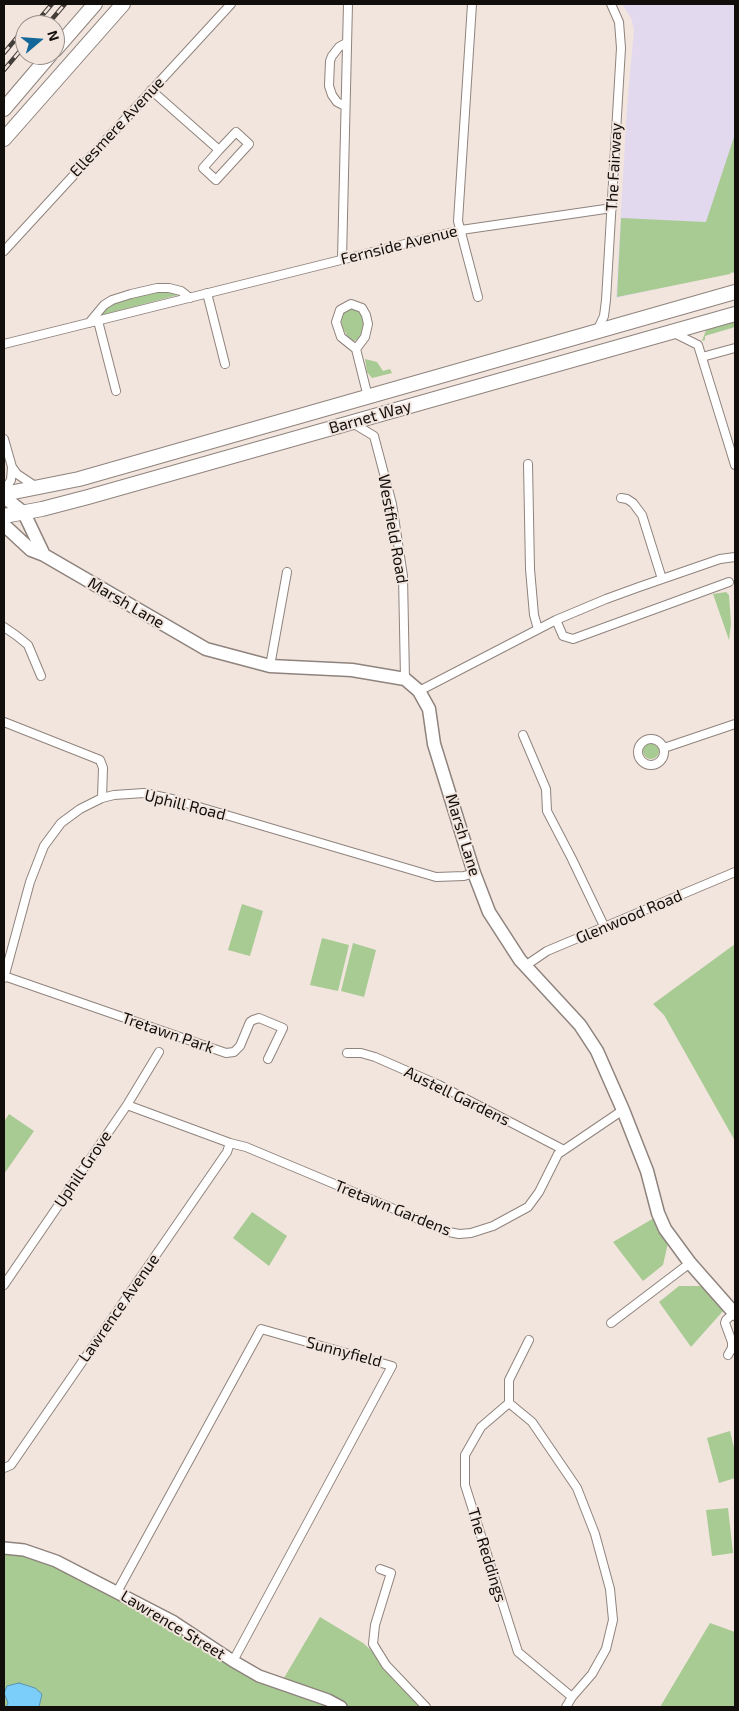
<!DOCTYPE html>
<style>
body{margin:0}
#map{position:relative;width:739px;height:1711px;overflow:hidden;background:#f2e5de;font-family:"Exo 2",sans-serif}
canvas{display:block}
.frame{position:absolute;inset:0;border:5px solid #120e0b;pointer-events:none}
.north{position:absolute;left:15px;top:15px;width:50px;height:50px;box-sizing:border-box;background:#f2e5de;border:1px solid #988f8a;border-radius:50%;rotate:72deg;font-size:14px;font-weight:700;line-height:20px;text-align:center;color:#120e0b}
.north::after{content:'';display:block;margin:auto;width:18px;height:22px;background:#146899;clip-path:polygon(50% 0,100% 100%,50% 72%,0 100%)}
</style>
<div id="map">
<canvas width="739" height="1711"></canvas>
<div class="frame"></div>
<div class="north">N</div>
</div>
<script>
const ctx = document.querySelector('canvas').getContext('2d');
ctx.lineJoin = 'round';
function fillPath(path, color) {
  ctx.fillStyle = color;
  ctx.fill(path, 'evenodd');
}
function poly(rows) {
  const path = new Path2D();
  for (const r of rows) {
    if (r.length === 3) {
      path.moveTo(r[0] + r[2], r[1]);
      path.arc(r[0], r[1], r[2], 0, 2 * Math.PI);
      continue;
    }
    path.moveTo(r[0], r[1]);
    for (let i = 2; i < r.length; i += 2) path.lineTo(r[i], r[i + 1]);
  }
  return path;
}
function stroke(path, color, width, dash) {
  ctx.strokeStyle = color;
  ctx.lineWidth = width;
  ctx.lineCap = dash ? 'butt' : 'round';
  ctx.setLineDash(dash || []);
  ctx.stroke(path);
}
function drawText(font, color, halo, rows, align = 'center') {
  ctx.font = font + ' "Exo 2",sans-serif';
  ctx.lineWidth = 4;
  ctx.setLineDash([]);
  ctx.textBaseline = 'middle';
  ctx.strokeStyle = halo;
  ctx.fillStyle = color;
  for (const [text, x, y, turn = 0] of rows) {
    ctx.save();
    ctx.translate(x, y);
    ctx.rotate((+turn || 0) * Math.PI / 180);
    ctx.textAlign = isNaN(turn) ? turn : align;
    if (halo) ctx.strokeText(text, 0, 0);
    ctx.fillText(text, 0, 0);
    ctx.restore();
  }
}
fillPath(poly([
 [622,4,735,4,735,246,729,273,616,298,627,107,634,30,631,18]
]), '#e3d9ee');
fillPath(poly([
 [735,134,735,272,732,273,731,272,730,274,617,297,621,218,706,222],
 [162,290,179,294,178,295,102,315,100,314,113,302],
 [351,308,360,312,364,322,361,337,358,340,353,341,349,339,341,325,342,314],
 [735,321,735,327,705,336,705,340,702,341,706,330],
 [365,359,377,362,383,371,390,369,392,373,372,378,367,372],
 [726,592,729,595,731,624,729,640,713,594],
 [651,751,8],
 [242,904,263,911,250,956,228,950],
 [322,938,349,945,338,991,310,985],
 [353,943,376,950,364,997,341,991],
 [735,944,735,1141,664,1015,653,1004],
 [9,1114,34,1131,4,1174,4,1122],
 [252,1212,287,1236,269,1266,233,1238],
 [654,1218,668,1243,663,1265,643,1281,613,1242],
 [679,1286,702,1286,723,1311,691,1347,659,1302],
 [730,1431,735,1452,735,1478,719,1483,707,1438],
 [728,1508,733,1553,712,1556,706,1510],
 [4,1548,24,1550,281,1683,320,1617,363,1643,384,1662,426,1707,4,1707],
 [710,1623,735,1632,735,1707,660,1707]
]), '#a8ca93');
const water = poly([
 [19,1683,35,1688,42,1694,39,1707,6,1707,8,1703,4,1693,7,1686,19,1683]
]);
fillPath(water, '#7bcef9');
stroke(water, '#5c94b2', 1);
const street = poly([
 [472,4,458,221,478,297],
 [151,90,219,150,236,132,249,144,216,180,203,168,219,150],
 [345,106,337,102,332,95,329,86,330,61,332,56,339,47,346,43],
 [4,251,231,4],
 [342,259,348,4],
 [207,293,225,364],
 [98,321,116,391],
 [89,323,104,305,112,300,131,294,157,288,169,288,181,291,190,298],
 [597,331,604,316,606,300,621,48,619,22,611,4],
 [672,332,698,345,735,465],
 [4,344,461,230,612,208],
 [356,349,365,337,368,324,366,315,362,308,351,304,340,310,336,322,341,337,356,349,368,397],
 [702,357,735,348],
 [351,422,374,436,392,504,403,576,405,679],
 [4,439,12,467,11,480,4,491],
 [528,464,530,569,534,615,538,629],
 [12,467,17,474,35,486],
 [621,498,627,499,633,503,642,515,662,579],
 [556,620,563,636,573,639,729,582],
 [4,627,17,636,28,645,41,676],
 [270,666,287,572],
 [419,691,556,620,606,599,639,587,720,559,735,557],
 [4,722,100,760,103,768,102,798],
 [523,735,546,789,547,811,572,859,605,928],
 [651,752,13],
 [664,748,735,724],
 [525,966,547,951,735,872],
 [4,976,226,1053,234,1052,240,1046,250,1022,253,1020,259,1018,283,1028,268,1059],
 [4,978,30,882,44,846,61,823,80,809,102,798,114,795,144,793,172,799,436,877,464,876,474,873],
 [347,1053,361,1053,375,1057,439,1085,564,1150],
 [127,1105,230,1143,246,1147,449,1232,459,1234,471,1233,493,1226,528,1207,539,1192,558,1154,623,1110],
 [4,1285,127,1105,159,1052],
 [611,1323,690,1263],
 [529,1340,509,1380,509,1403,481,1427,465,1455,465,1485,518,1652,572,1697,566,1707],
 [728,1355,732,1348,732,1342,725,1323,726,1320,734,1313],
 [509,1403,532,1422,577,1488,595,1534,610,1589,613,1620,606,1649,592,1674,572,1697],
 [4,1468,11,1465,227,1152,230,1143],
 [380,1569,391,1573,375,1625,373,1644,386,1665,426,1707],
 [117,1592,261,1329,392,1366,233,1661]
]);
const secondary = poly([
 [4,1548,24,1550,56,1561,174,1622,233,1661,259,1676,328,1700,341,1707]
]);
const primary = poly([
 [4,497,24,513,44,555],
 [4,525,31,550,44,555,206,649,270,666,352,670,405,679,419,691,429,709,434,744,474,873,489,912,520,960,580,1025,597,1051,623,1110,647,1171,658,1213,665,1229,690,1263,735,1314]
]);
const highway = poly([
 [55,50,95,4],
 [4,109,50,55],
 [4,139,123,4],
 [4,494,79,479,735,292],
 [4,516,42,509,88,497,735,314]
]);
stroke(street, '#8f837d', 10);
stroke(secondary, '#8f837d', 14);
stroke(primary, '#8f837d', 15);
stroke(highway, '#8f837d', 16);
stroke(street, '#fff', 8);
stroke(secondary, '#fff', 11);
stroke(primary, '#fff', 12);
stroke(highway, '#fff', 14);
const rail = poly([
 [34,25,52,4],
 [47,25,65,4],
 [4,53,25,28],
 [4,70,25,45]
]);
stroke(rail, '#433d39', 4.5);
stroke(rail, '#f2e5de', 2.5, [8]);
drawText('16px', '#120e0b', '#f2e5de', [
 ["Ellesmere Avenue",117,127,-47],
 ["The Fairway",614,167,-87],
 ["Fernside Avenue",399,245,-14],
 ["Barnet Way",370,417,-16],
 ["Westfield Road",393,529,80],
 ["Marsh Lane",126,603,30],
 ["Uphill Road",185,805,14],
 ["Marsh Lane",463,835,73],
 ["Glenwood Road",629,917,-23],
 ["Tretawn Park",168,1033,19],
 ["Austell Gardens",457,1096,26],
 ["Uphill Grove",83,1169,-56],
 ["Tretawn Gardens",393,1208,22],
 ["Lawrence Avenue",119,1308,-55],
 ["Sunnyfield",344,1352,15],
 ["The Reddings",487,1555,73],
 ["Lawrence Street",173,1625,31]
]);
</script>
